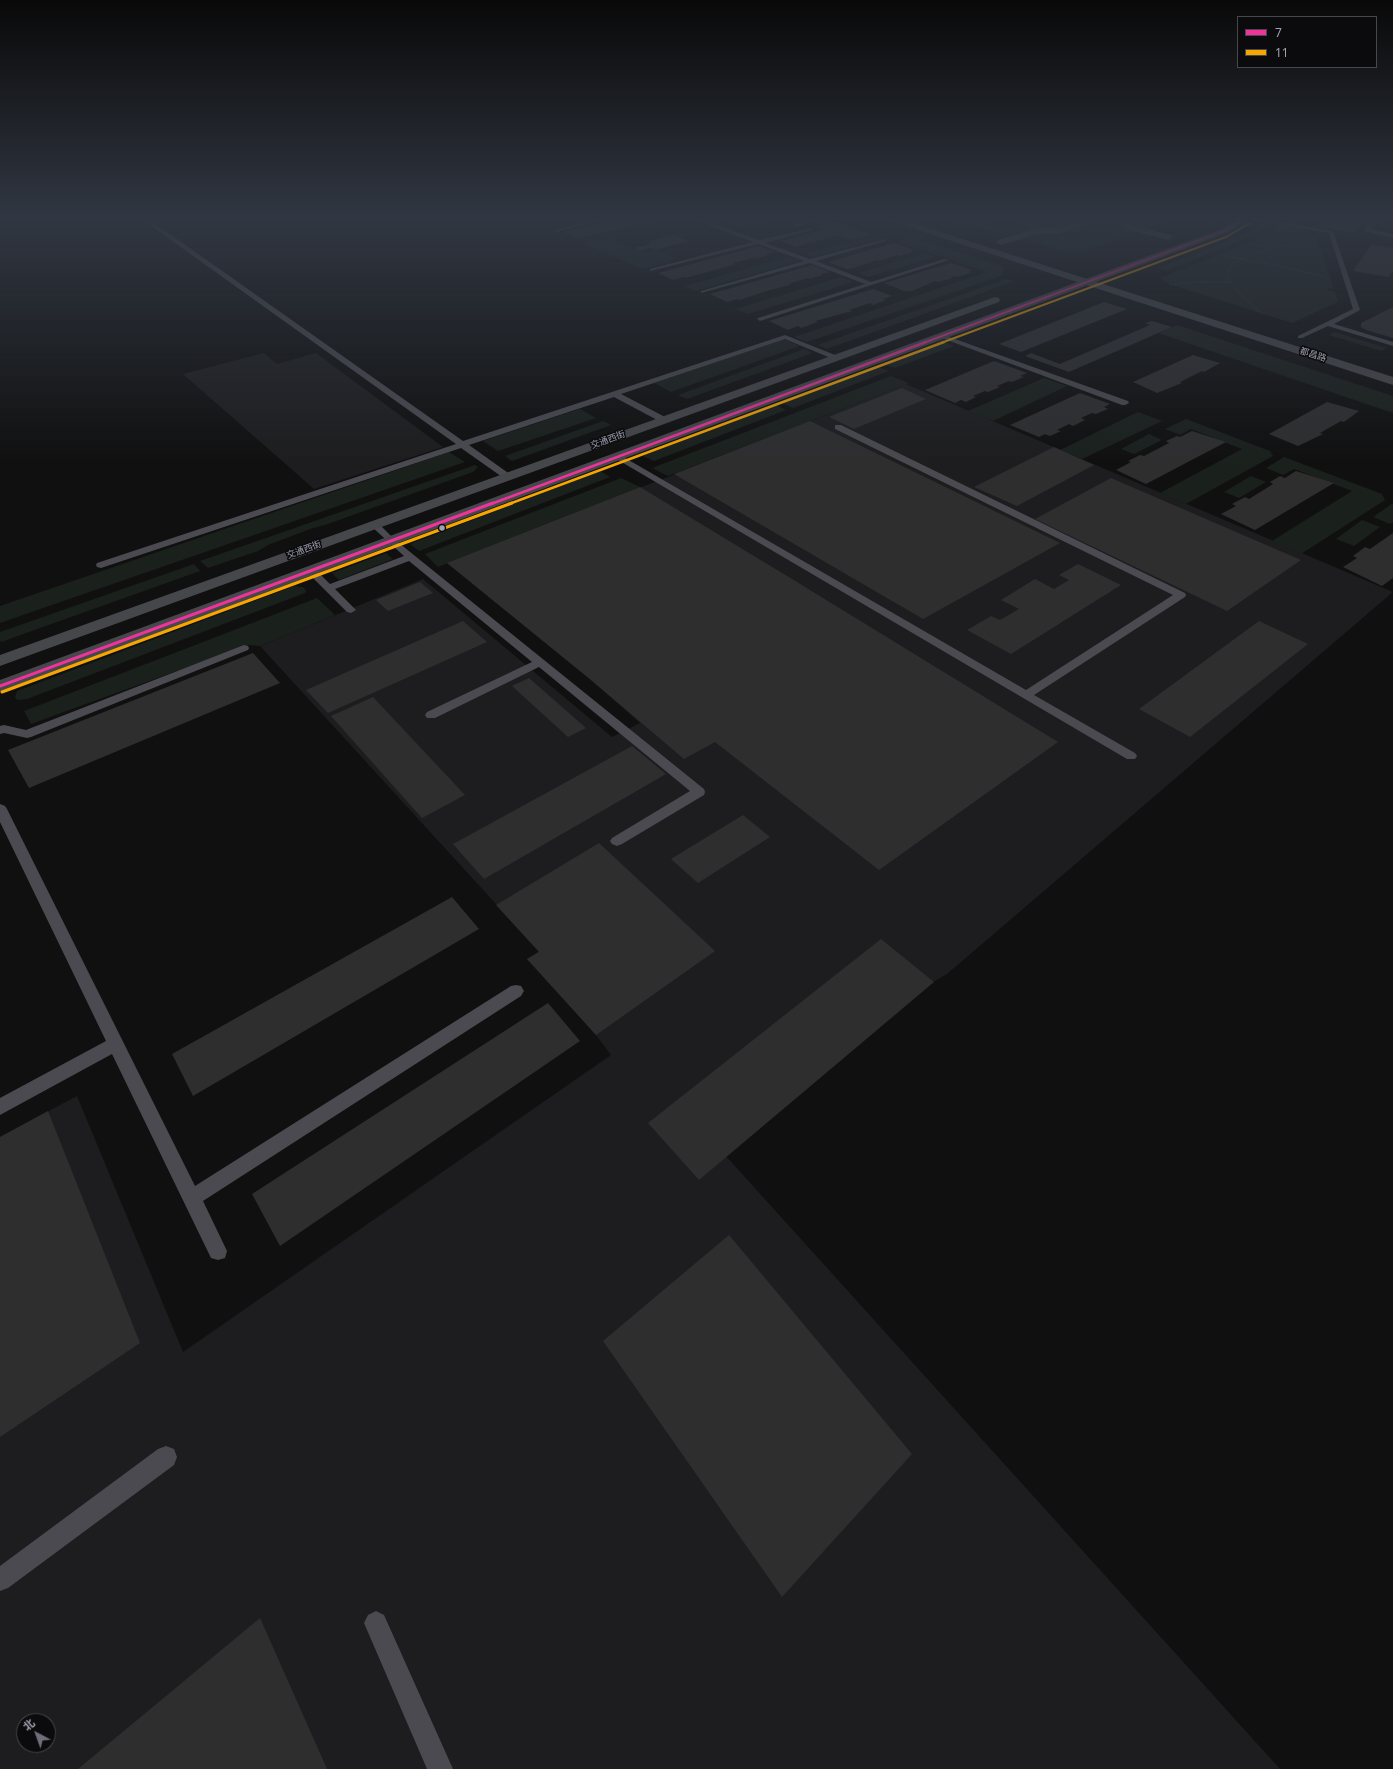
<!DOCTYPE html>
<meta charset="utf-8">
<style>
body{margin:0}
#map{position:relative;width:1393px;height:1769px;overflow:hidden;background:#101010;font-family:"Noto Sans","Noto Sans SC",sans-serif}
canvas{display:block}
.legend{position:absolute;left:1237px;top:16px;width:140px;height:52px;box-sizing:border-box;background:#0b0a0c;border:1px solid #47474e;margin:0;padding:5px 7px;list-style:none;font-size:12px;color:#a0a2b2}
.legend li{display:flex;align-items:center;gap:8px;height:20px}
.legend b{width:20px;border:1px solid #47474e}
.north{position:absolute;left:16px;top:1713px;width:40px;height:40px;box-sizing:border-box;background:#0b0a0c;border:1px solid #47474e;border-radius:50%;rotate:319deg;font-size:11px;font-weight:700;line-height:16px;text-align:center;color:#a0a2b2}
.north::after{content:'';display:block;margin:auto;width:14px;height:18px;background:#6e6f79;clip-path:polygon(50% 0,100% 100%,50% 72%,0 100%)}
</style>
<div id="map">
<canvas width="1393" height="1769"></canvas>
<ul class="legend">
<li><b style="height:5px;background:#ef339a"></b>7</li>
<li><b style="height:5px;background:#f7a600"></b>11</li>
</ul>
<div class="north">北</div>
</div>
<script>
const ctx = document.querySelector('canvas').getContext('2d');
ctx.lineJoin = 'round';
function fillPath(path, color) {
  ctx.fillStyle = color;
  ctx.fill(path, 'evenodd');
}
function poly(rows) {
  const path = new Path2D();
  for (const r of rows) {
    path.moveTo(r[0], r[1]);
    for (let i = 2; i < r.length; i += 2) path.lineTo(r[i], r[i + 1]);
  }
  return path;
}
function stroke(path, color, width, dash) {
  ctx.strokeStyle = color;
  ctx.lineWidth = width;
  ctx.lineCap = dash ? 'butt' : 'round';
  ctx.setLineDash(dash || []);
  ctx.stroke(path);
}
function drawText(font, color, halo, rows, align = 'center') {
  ctx.font = font + ' "Noto Sans","Noto Sans SC",sans-serif';
  ctx.lineWidth = 3;
  ctx.setLineDash([]);
  ctx.textBaseline = 'middle';
  ctx.strokeStyle = halo;
  ctx.fillStyle = color;
  for (const [text, x, y, turn = 0] of rows) {
    ctx.save();
    ctx.translate(x, y);
    ctx.rotate((+turn || 0) * Math.PI / 180);
    ctx.textAlign = isNaN(turn) ? turn : align;
    if (halo) ctx.strokeText(text, 0, 0);
    ctx.fillText(text, 0, 0);
    ctx.restore();
  }
}
fillPath(poly([
 [264,353,277,364,316,353,443,447,314,489,183,374],
 [906,384,1393,592,947,974,933,982,725,1155,1280,1769,0,1769,0,1137,77,1096,183,1352,611,1055,596,1035,527,959,539,951,260,646,423,579,612,737,640,723,591,680,447,563],
 [24,1721,48,1721,48,1745,24,1745]
]), '#1d1d1f');
fillPath(poly([
 [947,218,966,218,1002,228,1036,218,1177,218,1080,252,1057,250],
 [1265,222,1273,223,1254,235,1166,271,1158,268,1246,234],
 [1281,225,1308,231,1318,241,1334,289,1328,288,1329,291,1335,292,1338,302,1292,323,1169,284,1160,278,1249,243,1267,235],
 [870,236,880,239,813,257,804,254],
 [911,237,1004,267,1001,276,807,342,794,337,987,272,897,241],
 [606,238,645,253,656,250,678,259,642,269,581,243],
 [924,253,935,257,868,277,858,273],
 [788,257,800,261,696,291,684,286],
 [841,277,854,282,748,314,735,309],
 [1006,279,1015,281,827,349,817,345],
 [1177,325,1393,396,1393,413,1158,333],
 [1335,332,1387,348,1381,351,1329,335],
 [783,339,800,346,671,392,654,383],
 [942,341,954,346,895,368,884,364],
 [804,349,813,353,687,399,678,395],
 [878,367,889,371,793,408,782,403],
 [891,376,909,383,668,476,652,468],
 [1044,378,1067,386,993,421,968,411],
 [776,405,786,410,654,461,643,456],
 [580,409,596,418,498,451,483,441],
 [1138,412,1162,421,1082,459,1060,450],
 [1186,419,1270,451,1273,456,1186,504,1160,493,1242,449,1191,429,1180,435,1165,429],
 [603,421,611,425,512,461,505,456],
 [1149,434,1162,440,1134,454,1121,449],
 [449,452,465,462,0,623,0,606],
 [1284,457,1382,494,1385,500,1301,554,1272,541,1352,491,1294,469,1283,475,1266,468],
 [475,465,478,467,473,472,325,525,313,528,268,545,258,551,208,568,200,561],
 [600,471,610,477,419,551,410,544],
 [1251,476,1266,482,1239,498,1224,492],
 [621,478,640,487,438,567,425,554],
 [1393,503,1393,522,1390,524,1373,517],
 [1362,520,1380,527,1354,546,1336,539],
 [386,553,393,559,339,580,332,573],
 [194,564,200,571,1,642,0,640,0,632],
 [294,586,303,587,306,590,305,593,27,699,17,700,15,697,17,691],
 [317,598,335,615,260,646,248,645,31,724,24,711]
]), '#1a201c');
fillPath(poly([
 [625,218,665,218,588,236,576,238,563,232],
 [744,218,776,218,742,227,728,222],
 [1327,218,1369,218,1355,233,1317,227],
 [834,222,872,234,852,240,840,236,830,237,796,247,780,241,822,230,814,227],
 [674,235,689,241,656,250,651,248,641,251,634,248,651,244,647,242],
 [894,243,914,250,910,251,913,252,899,256,897,255,880,261,877,260,854,268,847,269,828,262],
 [1371,245,1393,248,1393,270,1389,277,1353,271],
 [759,246,775,252,766,254,769,255,756,259,753,258,733,263,736,264,686,278,684,277,673,280,658,273],
 [951,263,972,270,969,271,972,272,958,277,955,276,950,277,953,278,938,282,935,281,912,291,904,291,884,283],
 [812,265,830,272,821,274,823,275,810,279,808,278,788,284,790,285,770,290,739,300,737,299,727,302,710,294],
 [873,289,892,296,883,299,886,300,873,305,870,303,849,310,852,311,815,321,818,322,801,328,798,326,788,330,769,321],
 [1104,302,1127,309,1021,352,999,344],
 [1393,307,1393,338,1366,330,1361,327,1361,323],
 [1152,321,1172,327,1069,372,1025,356,1031,353,1060,364,1150,325,1145,323],
 [1193,355,1220,363,1204,372,1202,371,1180,382,1182,383,1157,393,1133,382],
 [994,361,1027,373,1020,376,1024,377,1012,382,1009,381,997,386,1000,387,988,392,985,391,973,396,976,397,966,402,961,400,955,403,925,390],
 [902,388,926,399,854,429,829,417],
 [1080,393,1110,404,1104,407,1108,409,1096,414,1092,413,1081,418,1085,420,1073,426,1069,424,1057,430,1061,431,1050,436,1045,434,1039,437,1010,425],
 [1327,402,1359,411,1344,422,1341,421,1320,433,1323,434,1298,446,1269,434],
 [810,421,966,497,1060,543,923,619,674,474],
 [1192,431,1226,442,1146,484,1116,470,1131,462,1128,461,1140,455,1144,456,1169,443,1166,441,1177,436,1180,437],
 [1054,447,1094,465,1017,506,974,487],
 [1296,471,1334,483,1255,530,1221,514,1236,506,1232,504,1245,497,1249,499,1273,484,1270,482,1280,476,1285,478],
 [1111,478,1301,560,1227,611,1035,519],
 [640,487,792,579,1058,742,879,870,715,742,684,759,591,680,447,563],
 [1393,533,1393,578,1382,586,1343,567,1357,558,1353,556,1365,547,1370,549],
 [1078,564,1121,585,1011,654,967,630,991,616,1000,620,1019,609,1001,600,1035,579,1054,589,1069,580,1059,575],
 [420,582,433,593,388,611,376,600],
 [463,621,487,642,328,713,306,690],
 [1259,621,1308,644,1190,737,1139,709],
 [253,653,280,683,29,788,8,750],
 [529,678,586,728,568,737,512,686],
 [373,697,465,795,422,818,331,716],
 [632,746,666,774,484,879,453,844],
 [743,815,770,837,698,883,671,859],
 [599,843,715,951,596,1035,527,959,539,952,496,905],
 [452,897,479,929,193,1096,172,1054],
 [881,939,934,982,699,1180,648,1123],
 [548,1003,580,1041,280,1246,252,1194],
 [48,1111,140,1343,0,1437,0,1137],
 [729,1235,912,1454,782,1597,603,1341],
 [260,1618,327,1769,78,1769]
]), '#2e2e2f');
stroke(poly([
 [1249,243,1270,248],
 [1220,255,1280,266,1325,277],
 [1170,285,1192,282,1231,282],
 [1262,314,1240,294,1226,276,1234,262,1275,247,1286,245]
]), '#46464b', 1, [1, 1.5]);
fillPath(poly([
 [140,218,145,218,177,239,463,441,785,335,840,357,836,359,833,359,785,339,621,394,667,418,667,422,661,422,614,397,469,445,511,475,512,477,511,479,505,479,461,448,101,568,97,567,96,565,97,563,456,444,140,218],
 [605,218,613,218,557,232,554,230,605,218],
 [690,218,697,218,759,240,812,228,812,230,765,243,810,259,886,239,886,241,816,261,871,282,944,259,949,260,760,321,757,319,758,318,865,284,810,263,701,293,701,291,804,261,758,244,650,271,650,269,753,242,690,218],
 [820,218,828,218,795,227,792,225,820,218],
 [1250,218,1259,218,1333,231,1360,310,1334,324,1393,342,1393,346,1328,326,1302,338,1298,338,1298,336,1353,309,1329,233,1252,220,1250,218],
 [1375,218,1381,218,1370,229,1393,234,1393,238,1364,231,1364,229,1375,218],
 [941,334,1128,401,1129,403,1125,405,1122,405,939,337,939,335,941,334],
 [835,425,841,425,1185,593,1186,595,1185,597,1034,695,1135,753,1137,756,1135,759,1127,759,613,457,617,454,620,455,1026,690,1173,595,835,429,835,425],
 [375,522,378,523,394,539,704,789,705,792,704,795,622,844,617,846,612,844,610,841,612,838,690,791,539,667,435,718,427,718,425,715,427,712,532,662,409,561,335,589,356,610,351,613,347,612,306,571,311,568,315,569,330,584,404,556,372,527,370,525,372,523,375,522],
 [244,645,248,646,249,648,248,650,31,737,27,738,4,733,0,734,0,726,4,725,26,730,244,645],
 [0,804,5,806,7,809,195,1186,511,986,516,985,521,986,524,991,521,996,203,1201,227,1251,225,1258,218,1260,211,1258,112,1054,0,1115,0,1098,106,1041,0,822,0,804],
 [166,1446,174,1449,177,1457,174,1465,8,1588,0,1591,0,1566,158,1449,166,1446],
 [376,1611,384,1615,453,1769,427,1769,364,1623,368,1615,376,1611]
]), '#4a4a50');
fillPath(poly([
 [1207,218,1218,218,1214,221,1208,220,1207,218],
 [1078,222,1081,223,1082,225,1081,227,1057,234,1041,233,1001,245,996,242,998,240,1041,227,1057,228,1078,222],
 [1125,223,1171,235,1173,237,1168,240,1122,228,1121,226,1122,224,1125,223]
]), '#4a4a50');
fillPath(poly([
 [886,218,897,218,1393,377,1393,385,887,220,886,218]
]), '#48484d');
fillPath(poly([
 [1241,218,1251,218,1227,233,0,692,0,680,1221,229,1241,218],
 [995,297,999,298,1000,300,999,302,0,666,0,655,995,297]
]), '#46474b');
stroke(poly([
 [923,343,1224,231,1247,218]
]), '#ef339a', 2);
stroke(poly([
 [491,504,926,342]
]), '#ef339a', 2.5);
stroke(poly([
 [0,686,493,503]
]), '#ef339a', 3);
stroke(poly([
 [941,343,1226,237,1250,223]
]), '#f7a600', 2);
stroke(poly([
 [509,504,944,342]
]), '#f7a600', 2.5);
stroke(poly([
 [2,692,512,503]
]), '#f7a600', 3);
const sky = ctx.createLinearGradient(0, 0, 0, 465);
sky.addColorStop(0, '#090909');
sky.addColorStop(0.47, '#313742');
sky.addColorStop(1, '#31374200');
ctx.fillStyle = sky;
ctx.fillRect(0, 0, 1393, 465);
for (const [x, y, r, color] of [
 [442,528,3.5,"#a0a2b2"]
]) {
  const dot = new Path2D();
  dot.arc(x, y, r, 0, 2 * Math.PI);
  ctx.fillStyle = color;
  ctx.fill(dot);
  stroke(dot, '#0b0a0c', 1.5);
}
drawText('9px', '#a0a2b2', '#0b0a0c', [
 ["都昌路",1313,355,18],
 ["交通西街",608,440,-20],
 ["交通西街",304,550,-20]
]);
</script>
